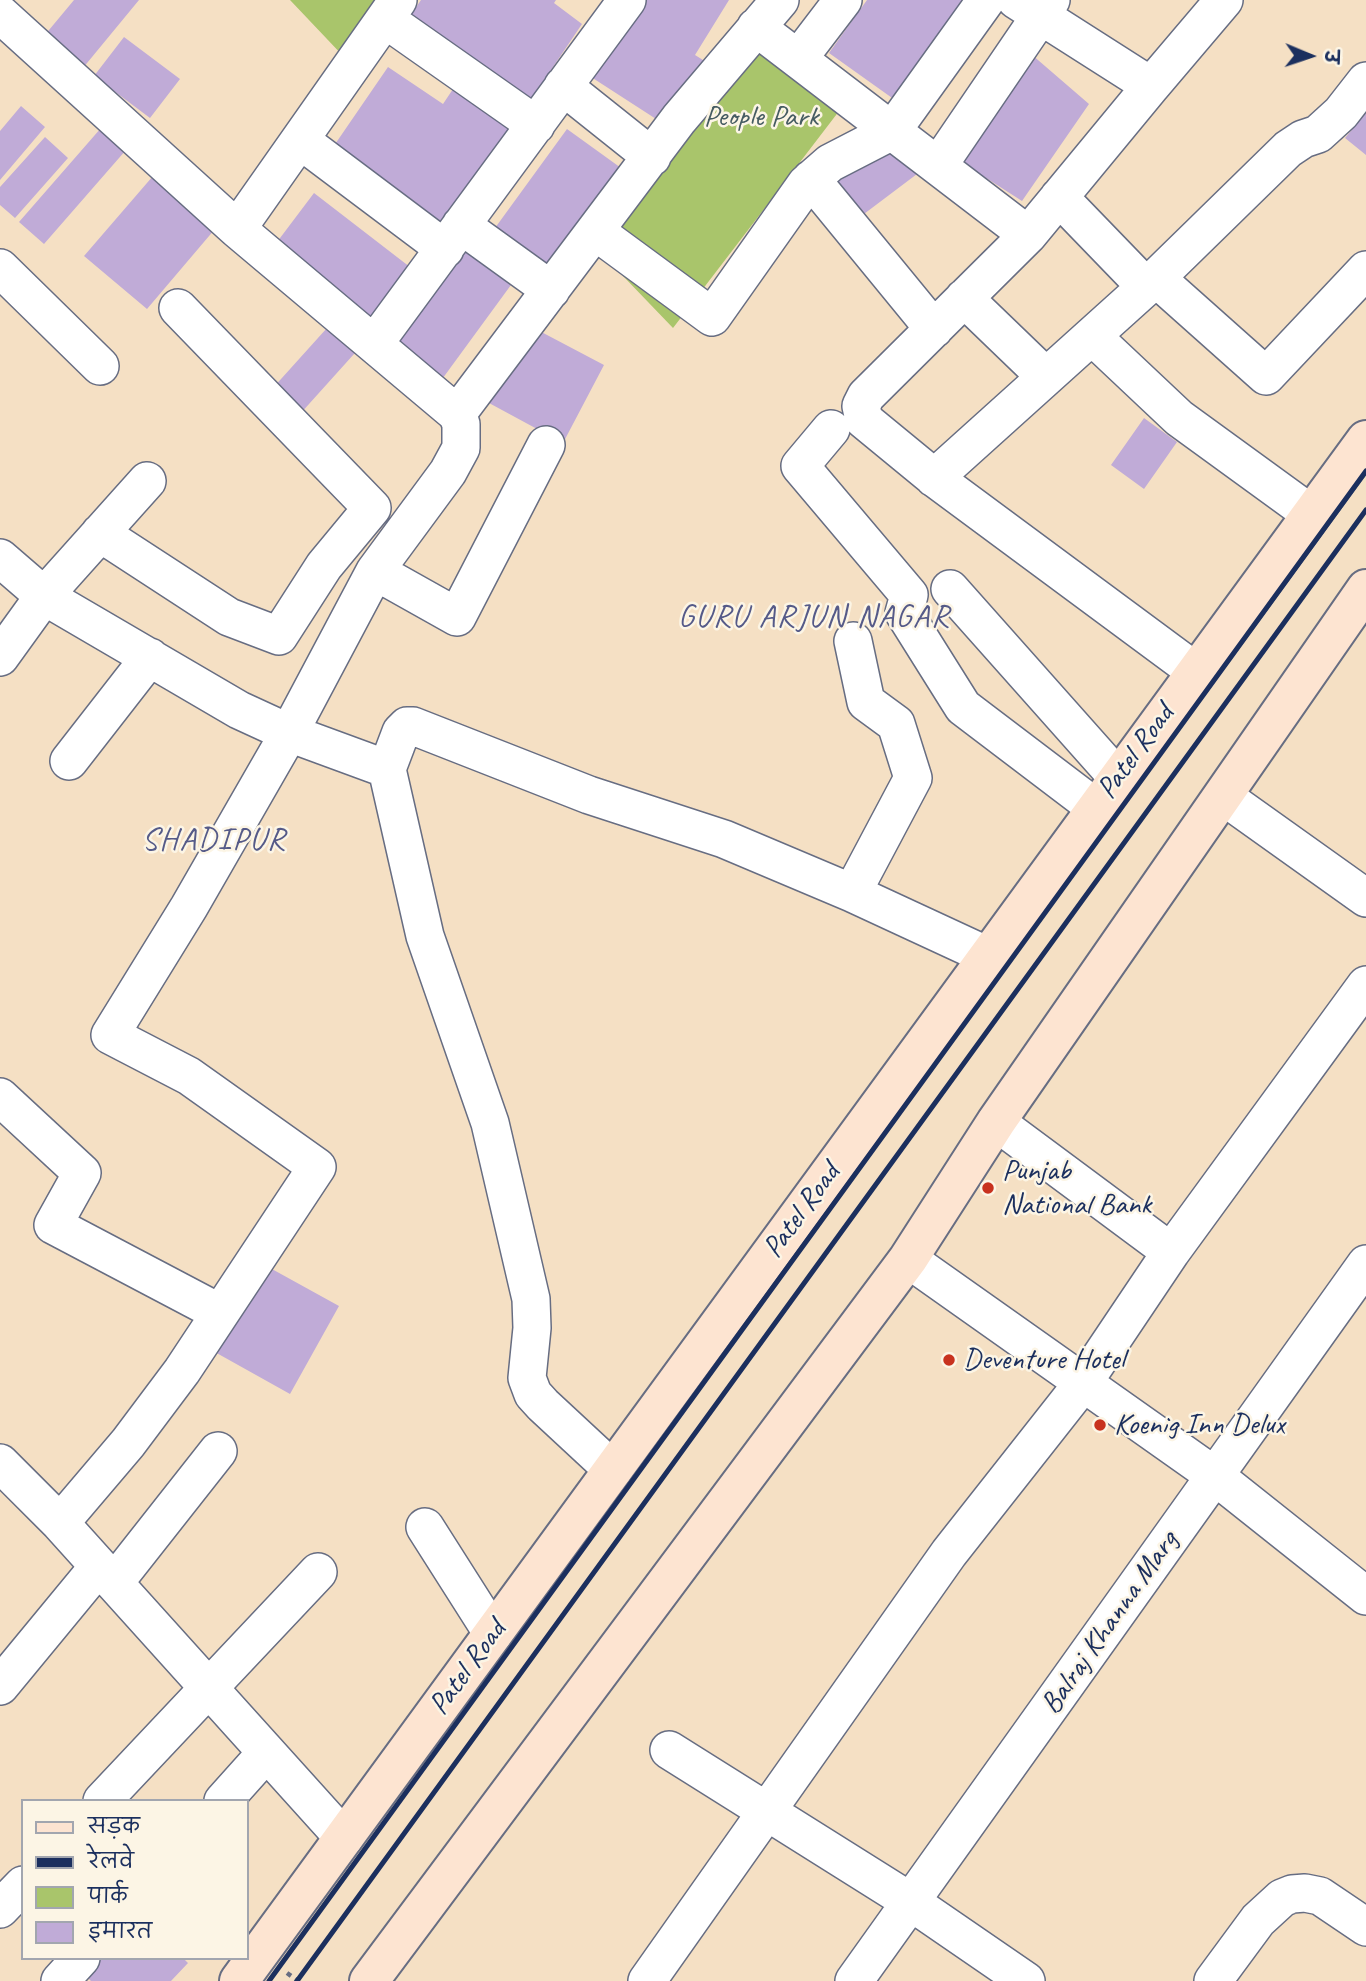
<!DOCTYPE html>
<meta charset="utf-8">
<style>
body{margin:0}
#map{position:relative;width:1366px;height:1981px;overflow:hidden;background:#f5e0c4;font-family:Caveat,"Playpen Sans Deva",sans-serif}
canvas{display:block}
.legend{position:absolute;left:21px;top:1799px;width:228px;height:161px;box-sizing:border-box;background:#fcf5e5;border:2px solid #a2a6af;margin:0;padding:9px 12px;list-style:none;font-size:21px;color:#1b2f5e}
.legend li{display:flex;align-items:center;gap:14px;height:35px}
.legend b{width:35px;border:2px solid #a2a6af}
.north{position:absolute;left:1275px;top:21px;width:70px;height:70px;-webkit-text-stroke:5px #fcf5e5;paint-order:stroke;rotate:92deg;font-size:19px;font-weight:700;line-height:28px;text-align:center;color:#1b2f5e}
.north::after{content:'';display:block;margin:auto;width:24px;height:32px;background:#1b2f5e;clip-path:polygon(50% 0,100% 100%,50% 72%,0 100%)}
</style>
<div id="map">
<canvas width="1366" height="1981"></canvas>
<ul class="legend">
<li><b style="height:9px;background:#fde4d1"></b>सड़क</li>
<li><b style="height:9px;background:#1b2f5e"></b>रेलवे</li>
<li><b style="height:19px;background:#a9c56b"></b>पार्क</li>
<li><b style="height:19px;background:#c0abd7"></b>इमारत</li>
</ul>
<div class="north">उ</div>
</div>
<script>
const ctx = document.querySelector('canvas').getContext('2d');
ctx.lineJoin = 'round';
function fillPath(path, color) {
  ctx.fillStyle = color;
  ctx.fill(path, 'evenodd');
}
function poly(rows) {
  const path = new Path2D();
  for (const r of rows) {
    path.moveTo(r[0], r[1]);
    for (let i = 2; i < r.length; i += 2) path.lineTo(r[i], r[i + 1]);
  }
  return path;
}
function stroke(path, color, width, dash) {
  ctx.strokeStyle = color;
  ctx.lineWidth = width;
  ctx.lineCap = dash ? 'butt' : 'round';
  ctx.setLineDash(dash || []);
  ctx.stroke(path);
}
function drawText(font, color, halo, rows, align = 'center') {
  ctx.font = font + ' Caveat,sans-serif';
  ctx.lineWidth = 5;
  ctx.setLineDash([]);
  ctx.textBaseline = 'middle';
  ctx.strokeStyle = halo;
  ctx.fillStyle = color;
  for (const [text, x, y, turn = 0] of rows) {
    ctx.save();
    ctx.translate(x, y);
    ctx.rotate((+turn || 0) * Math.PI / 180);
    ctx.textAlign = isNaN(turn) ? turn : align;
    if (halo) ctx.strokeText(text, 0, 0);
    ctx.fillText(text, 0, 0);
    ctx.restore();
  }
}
fillPath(poly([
 [290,0,390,0,345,58],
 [749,30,846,102,673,328,599,251]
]), '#a9c56b');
fillPath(poly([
 [74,0,139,0,78,74,39,42],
 [421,0,556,0,554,3,582,24,526,107,410,16],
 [636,0,729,0,695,55,711,65,670,128,588,75],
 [867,0,964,0,902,105,829,53],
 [124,37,180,79,150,118,94,76],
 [1031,54,1089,104,1022,201,955,158],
 [388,67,443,104,453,89,513,130,445,231,329,153],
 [21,106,45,127,0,180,0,131],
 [1366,113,1366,155,1345,138],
 [101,128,126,150,44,244,19,222],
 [567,129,628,173,548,283,487,239],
 [45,137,68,158,15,218,0,205,0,187],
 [890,139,917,174,856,220,830,186],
 [153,176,215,229,147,309,84,256],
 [314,193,419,274,376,331,271,250],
 [467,235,519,274,440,382,387,343],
 [336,318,363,344,300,414,272,389],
 [530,326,604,365,563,443,489,403],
 [1144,418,1177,442,1144,489,1111,465],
 [261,1263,339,1306,290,1394,213,1351],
 [95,1958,183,1958,188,1963,171,1981,91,1981,82,1972]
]), '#c0abd7');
const minor = poly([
 [1016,0,1151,86,1028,235,866,396,861,406,864,420,937,480,1195,671],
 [0,14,237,229,398,0],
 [385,19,536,125],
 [756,27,1028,235],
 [798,59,843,0],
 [563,86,652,157],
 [1151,86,1224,0],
 [300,140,445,249],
 [938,166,1051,0],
 [811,179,934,329],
 [1059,197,1146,287],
 [461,225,551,290],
 [595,231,712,317,806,184,830,163,892,131,986,0],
 [0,268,100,366],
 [1156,278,1266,376,1366,270],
 [964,298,1046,377],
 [1092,336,1179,418,1311,514],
 [374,344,627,0],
 [457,414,679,119,780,0],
 [831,429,800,466,909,595,904,613,963,707,1096,808],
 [934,478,1156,278,1288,149,1303,139,1318,134,1341,113,1366,81],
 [100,533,229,617,279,636,324,566,372,508,178,308],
 [0,558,44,596,239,710,289,733,387,769,401,732,407,726,413,726,589,795,724,839,852,893,988,956],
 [375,571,457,617,546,445],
 [950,589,1118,778],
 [0,657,44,596,147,481],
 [69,761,150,657],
 [387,769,425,936,490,1123,531,1299,532,1328,527,1378,533,1394,543,1405,613,1470],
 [1223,796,1366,898],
 [852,893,913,778,896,724,866,702,853,641],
 [0,1097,82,1173,53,1225,220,1313],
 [996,1122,1171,1252],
 [908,1259,1215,1476,1366,1596],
 [0,1463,60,1523,344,1838],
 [60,1523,128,1443,182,1371,317,1167,189,1076,110,1035,189,907,289,733,375,571,448,472,461,448,461,424,457,414,237,229],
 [425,1527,493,1634],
 [114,1583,218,1451],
 [0,1686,99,1566],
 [669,1750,911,1902,1026,1981],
 [102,1801,318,1572],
 [223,1801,266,1753],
 [0,1909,23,1885],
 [60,1981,81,1958],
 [647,1981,949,1553,1083,1383,1171,1252,1366,985],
 [854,1981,1366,1264],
 [1213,1981,1258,1920,1282,1898,1292,1894,1305,1893,1320,1896,1366,1927]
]);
const secondary = poly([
 [239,1981,1366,440],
 [369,1981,908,1259,996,1122,1366,589]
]);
stroke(minor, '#676d82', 40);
stroke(secondary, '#676d82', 42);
stroke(poly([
 [287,1973,298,1981]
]), '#676d82', 4.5, [5, 5]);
stroke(minor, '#fff', 37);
stroke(secondary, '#fde4d1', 38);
stroke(poly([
 [269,1981,1366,471],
 [297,1981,1366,510]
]), '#1b2f5e', 5);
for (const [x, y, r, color] of [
 [988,1188,7,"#c8321e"],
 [949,1360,7,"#c8321e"],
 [1100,1425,7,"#c8321e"]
]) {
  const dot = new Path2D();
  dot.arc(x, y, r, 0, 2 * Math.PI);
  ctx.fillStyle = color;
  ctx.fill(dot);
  stroke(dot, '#fcf5e5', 2.5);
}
drawText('30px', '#465c62', '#fcf5e5', [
 ["People Park",761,117]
]);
drawText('30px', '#1b2f5e', '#fcf5e5', [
 ["Patel Road",1136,752,-54],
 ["Patel Road",802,1211,-54],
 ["Balraj Khanna Marg",1110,1623,-55],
 ["Patel Road",468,1668,-54]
]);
drawText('30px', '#1b2f5e', '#fcf5e5', [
 ["Punjab",1002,1171],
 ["National Bank",1002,1205],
 ["Deventure Hotel",963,1360],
 ["Koenig Inn Delux",1114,1425]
], 'left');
ctx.letterSpacing = '2px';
drawText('32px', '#555a88', '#fcf5e5', [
 ["GURU ARJUN NAGAR",814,618],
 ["SHADIPUR",214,841]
]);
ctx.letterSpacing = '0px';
</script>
